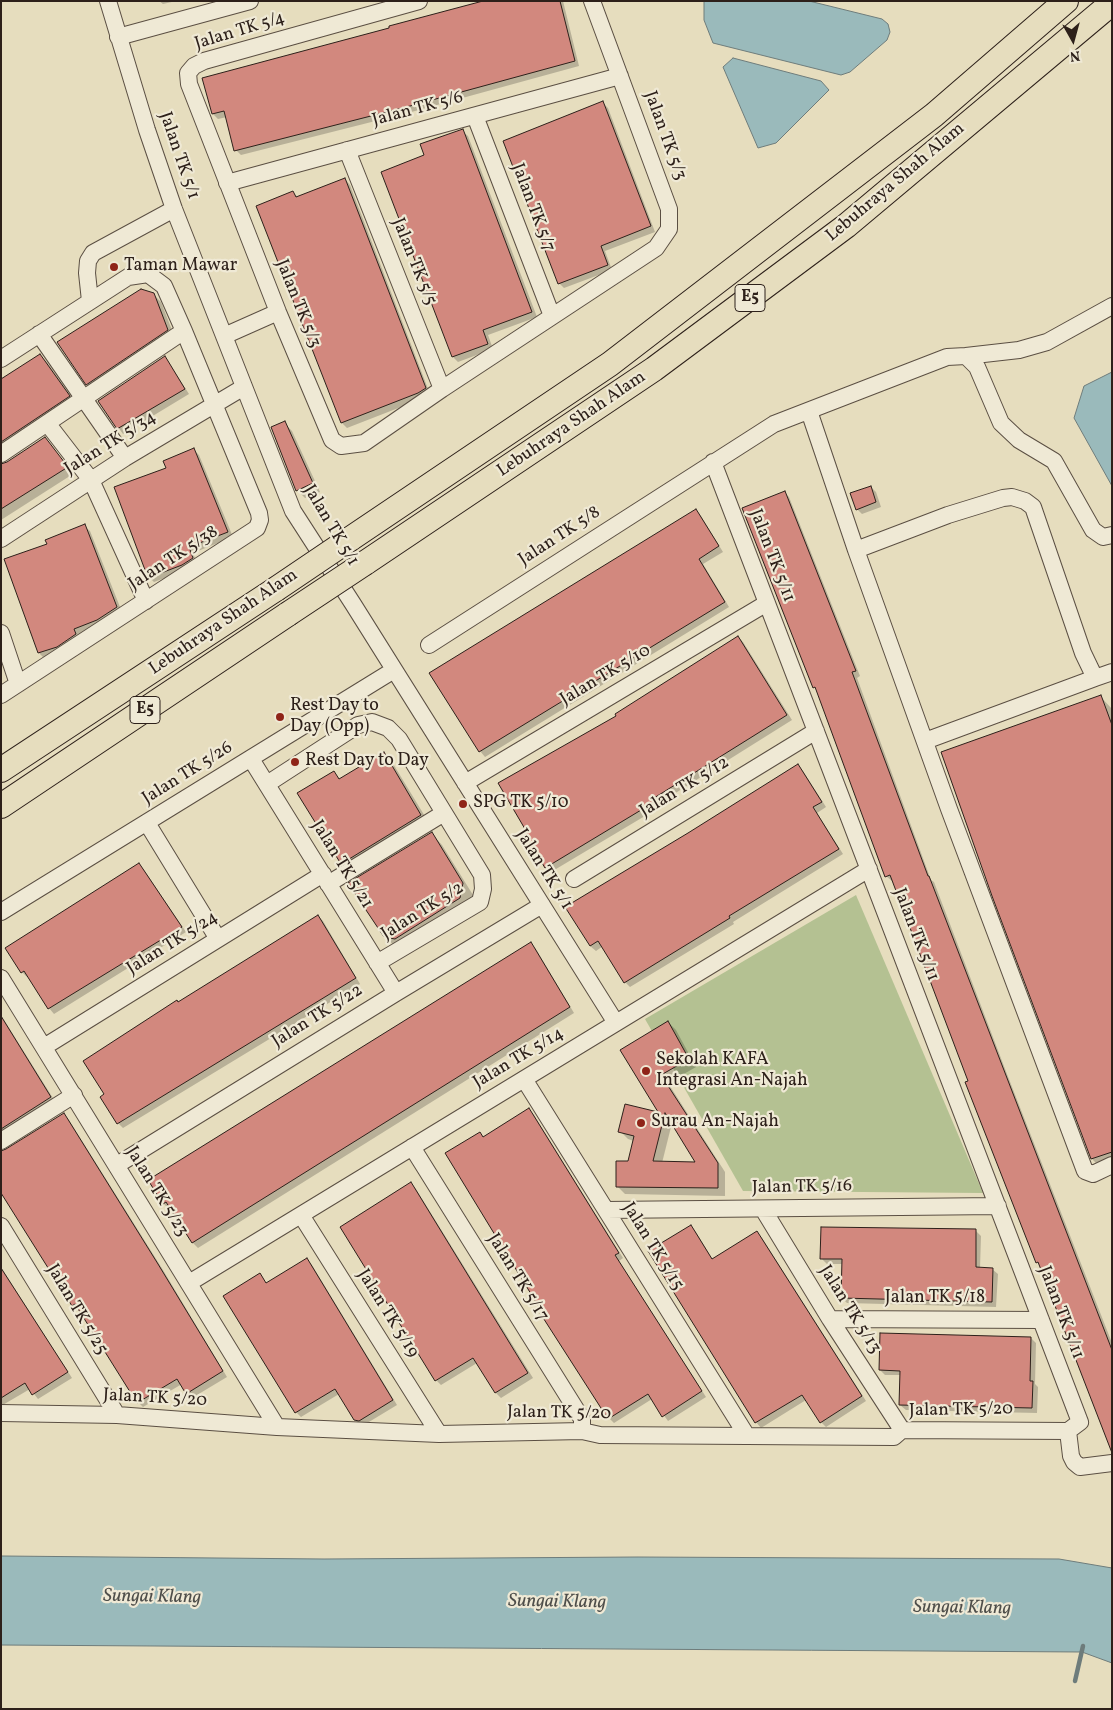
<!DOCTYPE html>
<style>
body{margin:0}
#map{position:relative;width:1113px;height:1710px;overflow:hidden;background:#e6ddbe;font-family:Vollkorn,serif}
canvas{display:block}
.frame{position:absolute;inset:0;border:2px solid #2d201a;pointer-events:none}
.north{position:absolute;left:1048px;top:15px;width:50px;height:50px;-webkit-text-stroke:4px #efe9d5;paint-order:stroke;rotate:173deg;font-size:14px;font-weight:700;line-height:20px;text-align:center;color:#2d201a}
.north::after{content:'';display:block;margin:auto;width:18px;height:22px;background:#2d201a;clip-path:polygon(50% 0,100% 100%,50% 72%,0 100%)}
</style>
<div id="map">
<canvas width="1113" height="1710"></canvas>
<div class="frame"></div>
<div class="north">N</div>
</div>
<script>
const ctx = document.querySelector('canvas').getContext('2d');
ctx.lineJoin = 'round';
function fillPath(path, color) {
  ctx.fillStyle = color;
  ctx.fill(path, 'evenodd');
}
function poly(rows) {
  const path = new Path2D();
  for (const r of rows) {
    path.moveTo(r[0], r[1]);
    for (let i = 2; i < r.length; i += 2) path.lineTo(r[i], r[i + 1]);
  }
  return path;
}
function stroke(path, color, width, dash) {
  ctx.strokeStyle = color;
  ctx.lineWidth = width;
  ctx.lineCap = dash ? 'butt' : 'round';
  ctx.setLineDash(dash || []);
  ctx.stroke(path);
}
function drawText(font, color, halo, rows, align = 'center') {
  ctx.font = font + ' Vollkorn,serif';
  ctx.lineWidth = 4.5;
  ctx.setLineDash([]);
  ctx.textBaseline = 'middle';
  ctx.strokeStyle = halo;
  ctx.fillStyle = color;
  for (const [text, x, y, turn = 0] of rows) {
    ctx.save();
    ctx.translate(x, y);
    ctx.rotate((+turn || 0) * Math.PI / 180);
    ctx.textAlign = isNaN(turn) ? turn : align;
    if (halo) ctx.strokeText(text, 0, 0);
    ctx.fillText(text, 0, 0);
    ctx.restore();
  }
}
fillPath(poly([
 [856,895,983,1193,743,1191,645,1019]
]), '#b4c192');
const water = poly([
 [704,1,809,1,882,19,888,24,890,32,887,40,850,72,841,75,713,43,704,20,704,1],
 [733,58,821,81,829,90,776,143,758,148,723,67,733,58],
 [1112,372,1112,486,1074,418,1084,386,1112,372],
 [1,1556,324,1559,637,1557,1059,1559,1112,1568,1112,1663,1082,1652,1,1645,1,1556]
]);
fillPath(water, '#9ababb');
stroke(water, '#6e7c7b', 1);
fillPath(poly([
 [159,1,176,1,163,4],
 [489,1,563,1,579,66,415,111,241,155,236,150,227,117,218,119,213,114,203,79],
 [603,103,608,108,655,232,605,251,612,270,564,288,559,283],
 [462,131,468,136,537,317,488,335,493,349,458,362,453,357,426,156],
 [345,179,350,185,430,394,424,398,347,428,342,423,293,193,298,197],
 [153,294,161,302,175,338,95,392,87,384],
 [40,355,47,362,76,403,1,453,1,381],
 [164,358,169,363,189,394,123,434,99,401],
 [284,423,292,431,320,492,305,498,297,490,272,428],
 [45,438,73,474,1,520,1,464,7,464],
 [194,450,199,455,233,537,193,553,197,563,187,570,154,582,149,577,167,469],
 [871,487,876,492,881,507,862,514,857,509],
 [784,492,789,497,860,676,857,678,931,880,934,882,1007,1074,1112,1343,1112,1439,1110,1440,1105,1434,1041,1267,1037,1262,893,880,892,881,886,876,818,692,814,687],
 [696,511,701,516,723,552,703,564,729,607,485,757,480,751,431,673],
 [84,526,90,531,122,612,102,625,78,634,80,640,44,658,39,653,5,560,48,544],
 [738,637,743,642,792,720,658,804,660,807,551,872,546,867,524,831,618,716],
 [1100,696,1112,709,1112,1166,1103,1170,1092,1159,993,895],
 [384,754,392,762,429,823,350,871,342,863,299,794,334,773,341,780],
 [798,766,803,771,826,807,817,813,843,854,733,922,734,924,630,987,625,982,603,946,596,951,590,946,689,834],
 [432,834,442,845,473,895,470,909,396,948,385,936],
 [139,865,144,870,186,932,54,1014,49,1008,29,976,27,977,22,972],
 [318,916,323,921,360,984,123,1128,118,1123,178,1003],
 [531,944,536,949,574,1013,198,1248,193,1243,171,1208,169,1209,164,1204,150,1181],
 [1,1015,56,1103,1,1137],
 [668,1022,676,1030,696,1067,668,1083,725,1172,725,1196,625,1194,617,1186,629,1162,634,1141,628,1139,620,1131,660,1114,622,1051],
 [672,1123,697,1163,662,1163],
 [529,1110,534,1115,623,1258,619,1261,706,1397,668,1421,652,1399,614,1423,609,1418,542,1313,543,1312,480,1133,484,1138],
 [64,1115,69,1120,163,1270,227,1377,192,1398,182,1384,143,1407,138,1402,80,1309,78,1310,73,1305,6,1151],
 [411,1184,416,1189,533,1378,501,1398,496,1393,477,1363,441,1385,436,1380],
 [691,1227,696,1232,713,1260,757,1233,762,1238,866,1401,826,1427,821,1422,806,1400,761,1428,756,1422],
 [976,1231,981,1236,980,1269,992,1269,998,1274,996,1307,847,1303,842,1298,843,1264,827,1264,822,1259],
 [307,1260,312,1265,397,1405,364,1425,360,1425,355,1420,339,1394,301,1417,296,1412,224,1297,260,1275,267,1284],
 [1,1267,72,1378,38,1399,30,1389,1,1406],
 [1031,1338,1036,1343,1035,1384,1038,1387,1037,1413,906,1410,900,1405,901,1375,885,1375,880,1370]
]), '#0003');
stroke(poly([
 [1075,1681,1083,1646]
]), '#6e7c7b', 4.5);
const building = poly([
 [483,1,560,1,575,61,410,106,234,151,224,111,212,114,202,78,389,28,389,26,483,1],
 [603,101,651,226,601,246,608,265,558,284,503,141,603,101],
 [463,129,532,312,483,330,488,344,452,357,381,172,424,155,420,144,463,129],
 [345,178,426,388,418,393,341,423,256,206,293,191,296,197,345,178],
 [141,289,154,293,168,330,86,385,57,342,141,289],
 [40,354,70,396,1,442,1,379,40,354],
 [165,356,185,389,117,429,98,401,165,356],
 [285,421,313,483,296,491,271,427,285,421],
 [45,437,68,467,1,509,1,464,7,462,45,437],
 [194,448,228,532,189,547,193,558,182,565,148,578,114,487,166,468,163,461,194,448],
 [871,486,876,502,856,510,850,493,871,486],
 [785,491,856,671,852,672,928,876,929,876,1112,1350,1112,1453,1038,1262,1036,1263,965,1082,968,1081,890,875,885,877,815,687,813,688,742,508,785,491],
 [696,509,719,546,699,559,725,602,479,752,429,673,696,509],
 [85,524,117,607,97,620,74,629,76,634,57,647,38,653,4,559,47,544,45,540,85,524],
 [738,636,787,715,654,798,656,801,545,868,523,831,525,829,498,783,616,716,615,714,738,636],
 [1101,695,1112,725,1112,1152,1091,1159,992,896,941,752,1101,695],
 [384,752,421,815,341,864,297,793,334,771,339,779,384,752],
 [798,764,822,802,813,807,839,849,729,916,730,918,624,983,598,941,590,946,565,907,688,833,798,764],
 [432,832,463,883,460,898,395,939,384,937,348,883,432,832],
 [139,863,182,927,48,1009,24,971,21,973,5,948,139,863],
 [318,915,356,978,117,1124,100,1097,104,1094,83,1061,177,1000,178,1002,318,915],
 [531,942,570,1007,192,1243,166,1202,163,1204,148,1180,531,942],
 [1,1016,51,1097,1,1129,1,1016],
 [668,1021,689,1059,661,1075,718,1163,718,1188,616,1187,616,1161,628,1161,634,1136,618,1132,625,1104,658,1112,620,1050,668,1021],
 [665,1113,695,1162,653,1161,665,1113],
 [529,1108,619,1253,615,1255,702,1391,662,1417,648,1394,608,1419,540,1313,542,1312,445,1153,480,1132,483,1137,529,1108],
 [64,1113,158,1264,223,1371,186,1394,177,1379,137,1403,75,1304,72,1306,1,1193,1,1151,6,1149,64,1113],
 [411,1182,528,1373,495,1393,473,1358,435,1381,340,1227,411,1182],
 [691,1225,712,1259,757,1231,862,1396,820,1423,802,1395,755,1423,648,1251,691,1225],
 [821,1227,976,1229,976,1267,993,1268,992,1302,841,1298,842,1259,820,1259,821,1227],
 [307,1258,393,1400,359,1421,354,1420,335,1389,295,1413,223,1296,260,1273,266,1283,307,1258],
 [1,1268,68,1372,32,1395,25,1383,1,1398,1,1268],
 [880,1333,1031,1337,1030,1381,1033,1381,1032,1408,899,1405,900,1371,879,1370,880,1333]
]);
fillPath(building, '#d2887e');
stroke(building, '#2d201a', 1);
const minor = poly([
 [108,1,147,130,174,209,293,511,353,604,616,1023],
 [419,1,204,61,194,66,188,73,189,84,278,312,332,440,341,446,364,443,442,389,656,248,669,229,669,209,592,1],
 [118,37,250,1],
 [475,116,552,316],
 [347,150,442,389],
 [227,183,620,76],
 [90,301,87,273,88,261,93,253,174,209],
 [39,334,125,458],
 [224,336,278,312],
 [966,356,1019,350,1047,342,1112,306],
 [1,359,128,277,148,274,164,286,184,331,259,513,260,520,257,528,1,695],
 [809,411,856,550],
 [47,423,91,480,146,601],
 [1,454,184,331],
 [1,539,125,458,244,387],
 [1,633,18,684],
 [429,645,774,424,947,357,966,356,977,367,1001,423,1019,440,1054,461,1093,530,1103,537,1112,535],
 [1112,672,1095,678,1083,653,1033,507,1025,501,1012,497,1003,498,948,515,856,550,949,809,1085,1171,1093,1174,1112,1165],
 [925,741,1095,678],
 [251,759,396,993],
 [465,783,767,603],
 [267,784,358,725,372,722,388,728,399,739,482,875,483,889,480,902,377,963],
 [147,823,218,939],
 [574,879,816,731],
 [328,884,444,813],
 [1,912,394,670],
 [1,978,277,1427],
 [44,1047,323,874],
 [524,1079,747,1436],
 [1,1141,74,1095],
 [412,1147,582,1419,582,1431],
 [117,1165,396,993,542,905],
 [763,1209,830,1319,902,1430],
 [606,1210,998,1206],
 [301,1215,439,1434],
 [1,1226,117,1415],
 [189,1283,869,869],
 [830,1319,1041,1320],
 [1,1413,117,1415,277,1427,439,1434,582,1431,600,1435,894,1437,902,1430,1068,1431,1080,1422,713,462],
 [1068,1431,1071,1456,1074,1462,1080,1467,1112,1463]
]);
const highway = poly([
 [350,539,610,364,934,115,1066,1],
 [365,563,654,369,846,226,1112,3],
 [1,770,276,589],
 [1,806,288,614]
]);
stroke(minor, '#5b4f43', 18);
stroke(highway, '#2d201a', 26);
stroke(minor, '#efe9d5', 16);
stroke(highway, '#e6ddbe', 24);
const highwayBridge = poly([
 [276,589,350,539],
 [288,614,365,563]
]);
stroke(highwayBridge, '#2d201a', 26, []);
stroke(highwayBridge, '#e6ddbe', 24);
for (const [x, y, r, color] of [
 [114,267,5,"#8f2418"],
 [280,717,5,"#8f2418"],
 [295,762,5,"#8f2418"],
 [463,804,5,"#8f2418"],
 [646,1071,5,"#8f2418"],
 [641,1123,5,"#8f2418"]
]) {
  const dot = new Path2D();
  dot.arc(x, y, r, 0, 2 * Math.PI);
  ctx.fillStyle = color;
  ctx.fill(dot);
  stroke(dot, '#efe9d5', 2);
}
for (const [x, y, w] of [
 [750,298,30],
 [145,710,30]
]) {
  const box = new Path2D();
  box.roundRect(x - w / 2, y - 13.5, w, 27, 4);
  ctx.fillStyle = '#efe9d5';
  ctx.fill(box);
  stroke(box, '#2d201a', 1);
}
drawText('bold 16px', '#2d201a', null, [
 ["E5",750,298],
 ["E5",145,710]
]);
drawText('18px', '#2d201a', '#efe9d5', [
 ["Jalan TK 5/4",240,32,-17],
 ["Jalan TK 5/6",418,110,-15],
 ["Jalan TK 5/3",664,136,70],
 ["Jalan TK 5/1",178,156,71],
 ["Lebuhraya Shah Alam",896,183,-40],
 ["Jalan TK 5/7",532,208,69],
 ["Jalan TK 5/5",413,262,68],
 ["Jalan TK 5/3",297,304,68],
 ["Lebuhraya Shah Alam",572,425,-34],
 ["Jalan TK 5/34",111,444,-32],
 ["Jalan TK 5/1",330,526,59],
 ["Jalan TK 5/8",560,537,-33],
 ["Jalan TK 5/11",771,556,69],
 ["Jalan TK 5/38",174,559,-33],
 ["Lebuhraya Shah Alam",224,623,-34],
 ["Jalan TK 5/10",606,676,-31],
 ["Jalan TK 5/26",188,774,-32],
 ["Jalan TK 5/12",685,788,-31],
 ["Jalan TK 5/21",341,865,58],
 ["Jalan TK 5/1",543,870,58],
 ["Jalan TK 5/2",423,912,-32],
 ["Jalan TK 5/11",915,935,69],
 ["Jalan TK 5/24",173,944,-32],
 ["Jalan TK 5/22",318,1017,-32],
 ["Jalan TK 5/14",519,1059,-31],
 ["Jalan TK 5/16",802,1188,-1],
 ["Jalan TK 5/23",156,1192,58],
 ["Jalan TK 5/15",652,1247,58],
 ["Jalan TK 5/17",517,1278,58],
 ["Jalan TK 5/18",935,1299],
 ["Jalan TK 5/25",76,1310,59],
 ["Jalan TK 5/13",849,1310,58],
 ["Jalan TK 5/11",1060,1313,69],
 ["Jalan TK 5/19",387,1314,58],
 ["Jalan TK 5/20",155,1399,3],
 ["Jalan TK 5/20",961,1411,-1],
 ["Jalan TK 5/20",559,1414,1]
]);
drawText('18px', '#2d201a', '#efe9d5', [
 ["Taman Mawar",124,267],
 ["Rest Day to",290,707],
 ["Day (Opp)",290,728],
 ["Rest Day to Day",305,762],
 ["SPG TK 5/10",473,804],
 ["Sekolah KAFA",656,1061],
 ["Integrasi An-Najah",656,1082],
 ["Surau An-Najah",651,1123]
], 'left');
drawText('italic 19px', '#4e4e4a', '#efe9d5', [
 ["Sungai Klang",152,1598,1],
 ["Sungai Klang",557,1603,1],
 ["Sungai Klang",962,1609,1]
]);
</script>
